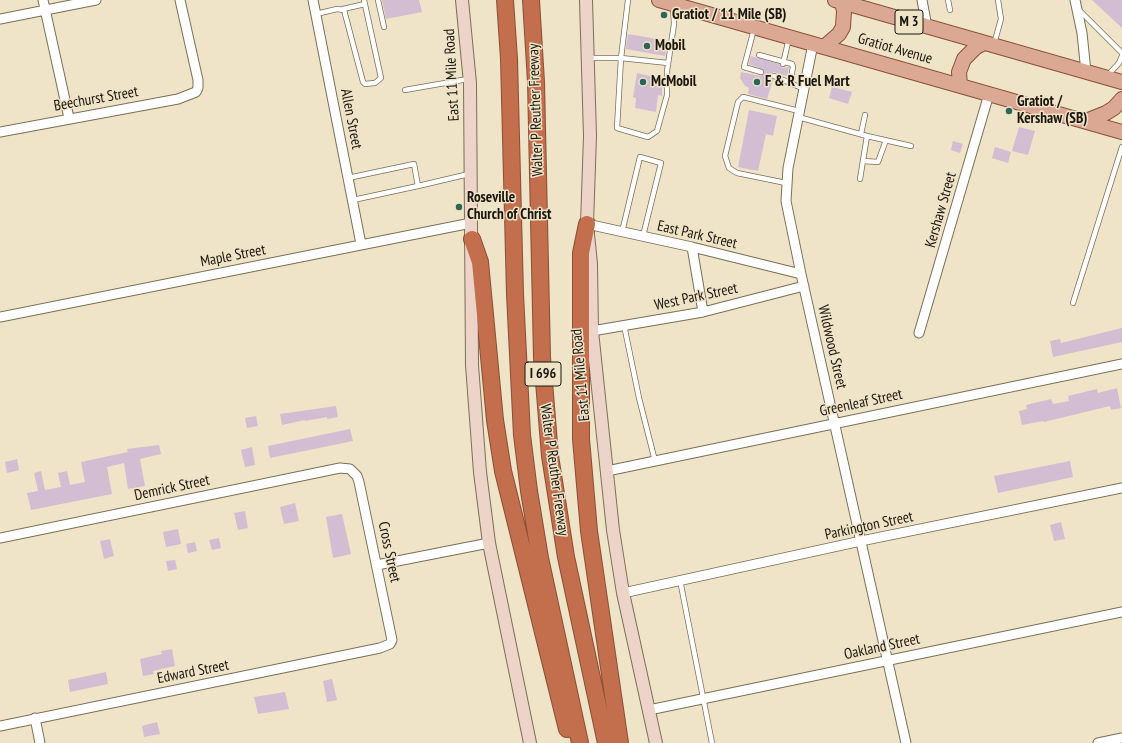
<!DOCTYPE html>
<style>
body{margin:0}
canvas{display:block;background:#efe3c8}
</style>
<canvas width="1122" height="743"></canvas>
<script>
const ctx = document.querySelector('canvas').getContext('2d');
ctx.lineJoin = 'round';
function fillPath(path, color) {
  ctx.fillStyle = color;
  ctx.fill(path, 'evenodd');
}
function poly(rows) {
  const path = new Path2D();
  for (const r of rows) {
    path.moveTo(r[0], r[1]);
    for (let i = 2; i < r.length; i += 2) path.lineTo(r[i], r[i + 1]);
  }
  return path;
}
function stroke(path, color, width, dash) {
  ctx.strokeStyle = color;
  ctx.lineWidth = width;
  ctx.lineCap = dash ? 'butt' : 'round';
  ctx.setLineDash(dash || []);
  ctx.stroke(path);
}
function drawText(font, color, halo, rows, align = 'center') {
  ctx.font = font + ' "PT Sans Narrow",sans-serif';
  ctx.lineWidth = 3;
  ctx.setLineDash([]);
  ctx.textBaseline = 'middle';
  ctx.strokeStyle = halo;
  ctx.fillStyle = color;
  for (const [text, x, y, turn = 0] of rows) {
    ctx.save();
    ctx.translate(x, y);
    ctx.rotate((+turn || 0) * Math.PI / 180);
    ctx.textAlign = isNaN(turn) ? turn : align;
    if (halo) ctx.strokeText(text, 0, 0);
    ctx.fillText(text, 0, 0);
    ctx.restore();
  }
}
fillPath(poly([
 [382,0,419,0,422,12,386,19],
 [1092,0,1122,0,1122,28],
 [628,34,668,41,665,56,626,49],
 [751,56,779,64,782,68,789,67,787,76,774,72,771,74,771,78,773,80,767,99,748,94,749,88,745,86,740,78,741,72,760,76,764,73,762,69,749,64],
 [637,73,662,79,662,96,658,95,656,112,635,108,636,98,633,97],
 [832,87,852,92,848,104,829,98],
 [749,110,777,116,773,136,766,134,758,171,738,167],
 [1019,127,1035,131,1028,155,1012,151],
 [953,141,963,144,960,153,951,150],
 [995,147,1011,152,1008,163,992,158],
 [1122,328,1122,342,1053,357,1050,341,1060,339,1061,343],
 [1117,388,1121,408,1111,410,1110,406,1044,422,1043,421,1022,425,1019,411,1027,409,1026,405,1051,399,1053,404,1069,401,1068,396,1097,389,1098,393],
 [336,406,338,417,327,419,327,417,305,421,305,420,282,425,280,414],
 [256,416,258,426,247,428,245,418],
 [350,429,353,441,270,458,268,446],
 [159,445,161,454,140,459,145,486,128,489,124,463,107,467,112,494,31,510,27,493,38,491,34,473,41,471,45,490,61,487,58,473,67,471,70,485,85,482,81,462,128,452,127,449],
 [252,447,255,465,245,467,241,450],
 [17,459,19,470,7,473,5,462],
 [1070,461,1073,477,998,493,994,476],
 [295,503,299,521,284,524,280,507],
 [245,511,248,528,238,530,234,513],
 [342,514,351,554,333,558,326,517],
 [1061,522,1065,539,1054,541,1050,525],
 [178,529,181,544,166,547,163,532],
 [219,538,221,548,212,550,209,540],
 [110,539,114,556,104,559,100,541],
 [195,542,197,551,188,553,186,544],
 [175,560,177,569,168,571,166,561],
 [172,649,175,666,153,671,154,674,143,676,140,659,162,654,161,651],
 [106,672,108,684,70,692,68,680],
 [332,679,337,700,327,702,323,681],
 [285,692,289,709,258,714,254,697],
 [157,722,160,734,144,737,142,726]
]), '#d3bdd3');
const service = poly([
 [378,0,384,27],
 [628,0,621,58,617,128,648,137,657,131,667,95,667,71,674,24,673,6],
 [948,0,950,10],
 [343,9,365,4],
 [1079,10,1122,53],
 [316,14,337,9,344,10,363,82,365,84,375,83,381,78,364,0],
 [754,29,744,67,761,72],
 [994,44,1001,19,998,0],
 [759,55,792,64,793,67,790,83],
 [588,58,621,58,668,63],
 [783,64,789,38],
 [1108,75,1119,63,1122,56],
 [774,76,804,89],
 [405,90,468,79],
 [798,117,867,136,860,179],
 [861,134,865,115],
 [867,136,911,146],
 [863,161,878,162,886,140],
 [348,178,414,164,418,186,353,200],
 [786,183,737,173,729,168,725,156,738,102,743,97,799,111],
 [418,186,469,174],
 [622,232,640,157,661,163,643,236],
 [1073,303,1122,147],
 [624,325,639,398,655,461],
 [680,580,712,743]
]);
const minor = poly([
 [43,0,69,118],
 [313,0,361,244],
 [922,0,927,27],
 [1075,0,1082,33,1086,72],
 [0,19,96,0],
 [813,44,788,168,786,201,801,274,906,743],
 [0,132,178,99,196,92,198,88,198,80,180,0],
 [587,224,692,247,801,274],
 [692,247,703,312],
 [0,317,471,223],
 [592,331,703,312,804,286],
 [919,333,989,94],
 [607,471,1122,364],
 [0,538,340,468,350,469,357,476,359,482,392,640,390,644,380,648,0,726],
 [377,565,489,543],
 [623,593,861,541,1122,488],
 [649,710,1122,612],
 [35,718,40,743],
 [1098,743,1122,738]
]);
const secondary = poly([
 [462,0,470,83,472,365,480,472,489,543,530,743],
 [586,0,590,136,587,224,591,264,592,331,613,530,623,593,656,743]
]);
const primary = poly([
 [659,0,1122,132],
 [835,0,1122,82],
 [824,47,839,34,843,27,844,11,842,2],
 [960,85,959,72,964,59,976,47,984,43],
 [1086,121,1106,113,1114,108,1122,99]
]);
const motorway = poly([
 [505,0,509,59,515,294,522,435,529,491,540,558,580,743],
 [531,0,536,82,542,357,550,456,566,557,606,743],
 [587,224,581,253,581,439,589,531,620,743],
 [472,239,480,262,495,420,503,471,567,729]
]);
stroke(service, '#7a6f57', 6);
stroke(minor, '#7a6f57', 11);
stroke(secondary, '#7a6f57', 14);
stroke(primary, '#884f36', 16);
stroke(motorway, '#884f36', 18);
stroke(service, '#fff', 4.5);
stroke(minor, '#fff', 9);
stroke(secondary, '#edd4c9', 12);
stroke(primary, '#dba894', 14);
stroke(motorway, '#c36e4c', 16);
for (const [x, y, r, color] of [
 [664,15,4,"#2a6855"],
 [647,46,4,"#2a6855"],
 [643,82,4,"#2a6855"],
 [757,82,4,"#2a6855"],
 [1009,111,4,"#2a6855"],
 [459,207,4,"#2a6855"]
]) {
  const dot = new Path2D();
  dot.arc(x, y, r, 0, 2 * Math.PI);
  ctx.fillStyle = color;
  ctx.fill(dot);
  stroke(dot, '#efe3c8', 1.5);
}
for (const [x, y, w] of [
 [909,22,28],
 [543,374,36]
]) {
  const box = new Path2D();
  box.roundRect(x - w / 2, y - 12, w, 24, 3);
  ctx.fillStyle = '#efe3c8';
  ctx.fill(box);
  stroke(box, '#1a160c', 1);
}
drawText('bold 14px', '#1a160c', null, [
 ["M 3",909,22],
 ["I 696",543,374]
]);
drawText('bold 15px', '#1a160c', '#efe3c8', [
 ["Gratiot / 11 Mile (SB)",672,15],
 ["Mobil",655,46],
 ["McMobil",651,82],
 ["F & R Fuel Mart",765,82],
 ["Gratiot /",1017,102],
 ["Kershaw (SB)",1017,119],
 ["Roseville",467,198],
 ["Church of Christ",467,215]
], 'left');
drawText('15px', '#1a160c', '#efe3c8', [
 ["Gratiot Avenue",895,49,16],
 ["East 11 Mile Road",452,75,-93],
 ["Beechurst Street",96,99,-10],
 ["Walter P Reuther Freeway",536,110,-92],
 ["Allen Street",351,119,79],
 ["Kershaw Street",941,210,-74],
 ["East Park Street",697,235,13],
 ["Maple Street",233,256,-11],
 ["West Park Street",696,297,-12],
 ["Wildwood Street",832,347,77],
 ["East 11 Mile Road",581,375,-95],
 ["Greenleaf Street",861,403,-12],
 ["Walter P Reuther Freeway",554,470,82],
 ["Demrick Street",172,488,-12],
 ["Parkington Street",869,526,-12],
 ["Cross Street",389,552,78],
 ["Oakland Street",882,647,-12],
 ["Edward Street",193,672,-11]
]);
</script>
